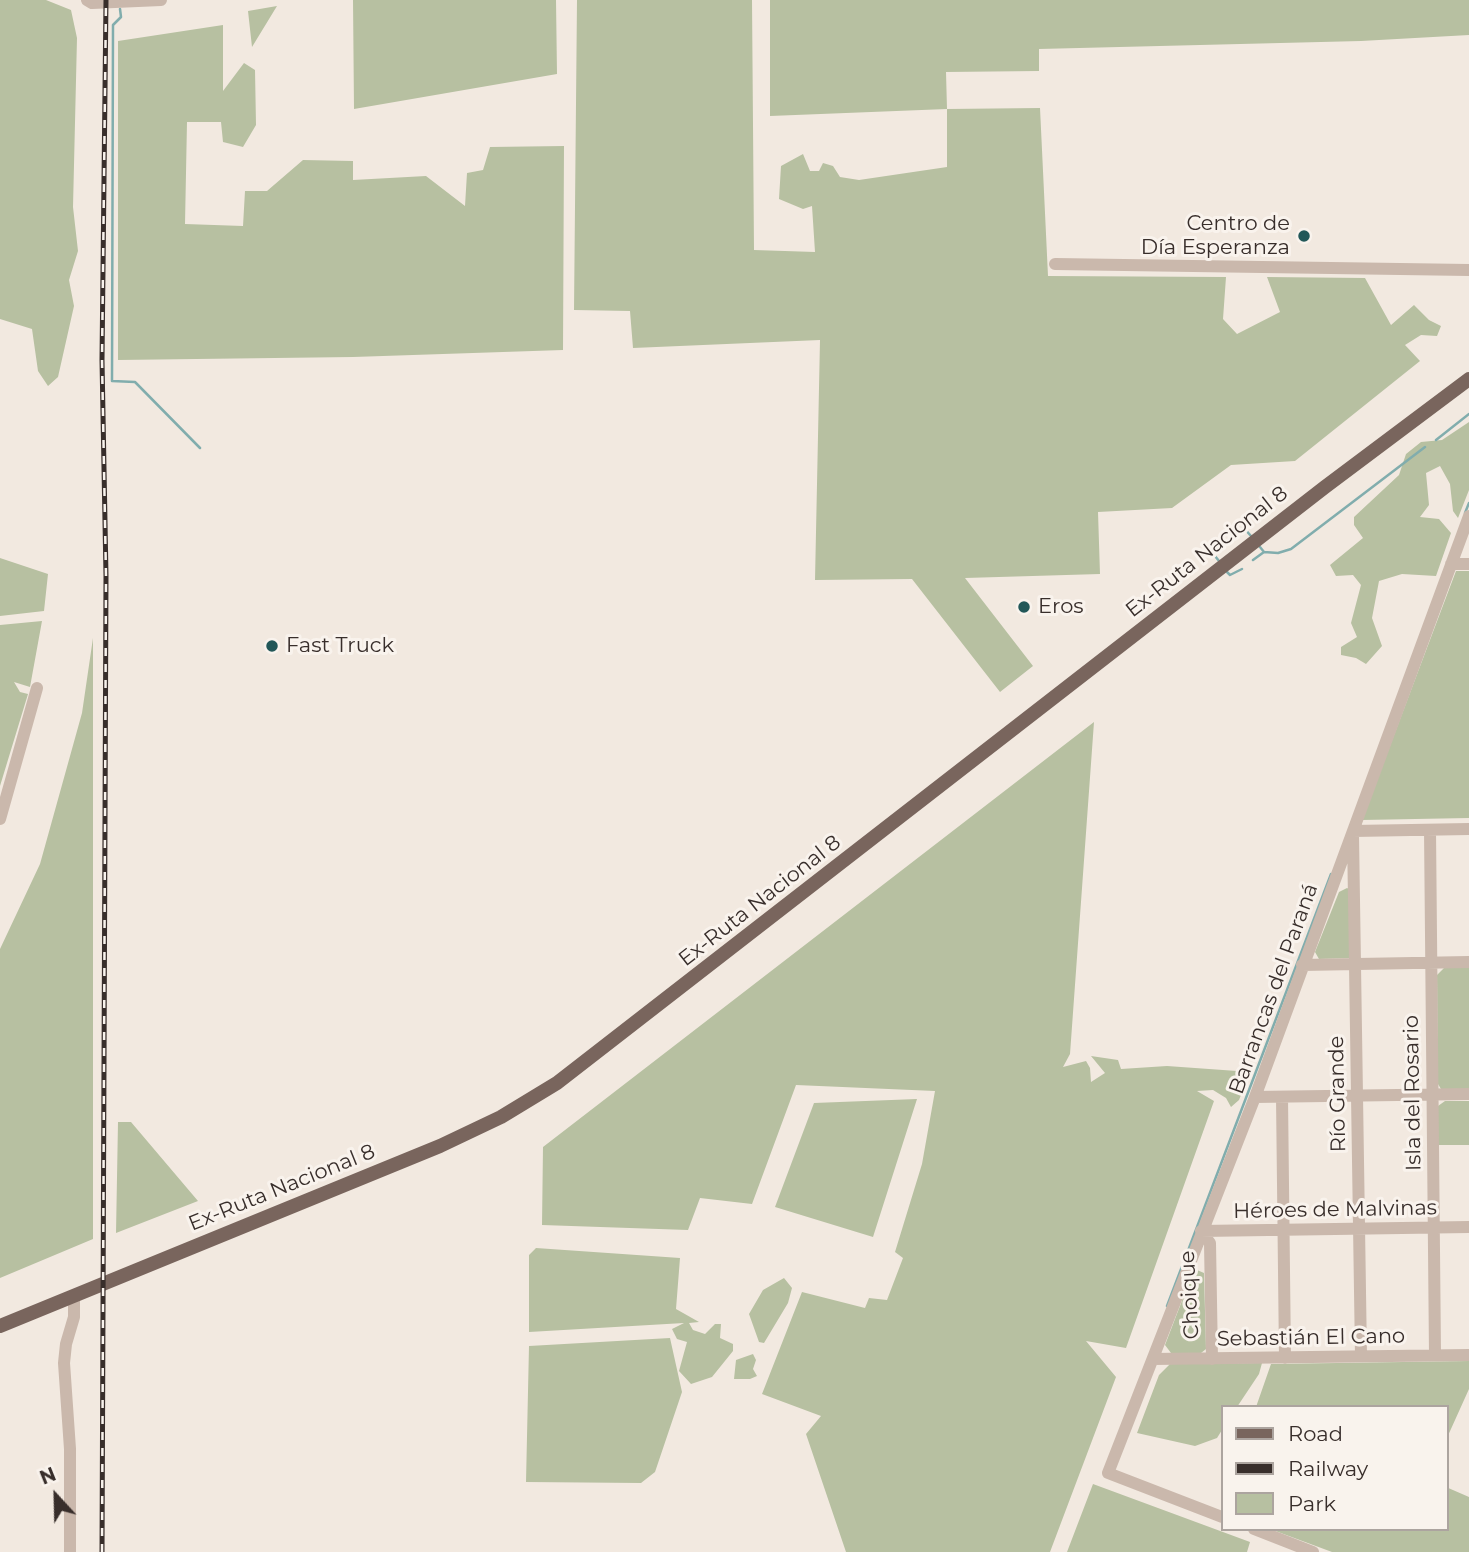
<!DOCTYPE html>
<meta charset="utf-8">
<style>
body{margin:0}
#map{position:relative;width:1469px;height:1552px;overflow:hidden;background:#f2e9e0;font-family:Montserrat,sans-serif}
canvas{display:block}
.legend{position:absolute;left:1221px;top:1405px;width:228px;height:126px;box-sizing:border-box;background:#f9f3ed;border:2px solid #aca49f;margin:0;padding:9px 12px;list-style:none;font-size:21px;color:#382e2b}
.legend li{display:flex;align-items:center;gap:14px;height:35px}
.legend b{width:35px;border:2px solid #aca49f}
.north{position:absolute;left:21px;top:1461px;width:70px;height:70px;-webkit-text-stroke:5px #f9f3ed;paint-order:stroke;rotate:338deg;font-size:19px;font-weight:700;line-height:28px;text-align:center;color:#382e2b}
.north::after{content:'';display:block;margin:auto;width:24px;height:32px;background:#382e2b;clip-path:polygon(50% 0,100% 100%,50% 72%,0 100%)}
</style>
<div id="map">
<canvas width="1469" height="1552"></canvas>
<ul class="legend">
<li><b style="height:9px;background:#79655d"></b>Road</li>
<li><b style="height:9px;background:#382e2b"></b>Railway</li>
<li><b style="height:19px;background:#b7c0a1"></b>Park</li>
</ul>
<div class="north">N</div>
</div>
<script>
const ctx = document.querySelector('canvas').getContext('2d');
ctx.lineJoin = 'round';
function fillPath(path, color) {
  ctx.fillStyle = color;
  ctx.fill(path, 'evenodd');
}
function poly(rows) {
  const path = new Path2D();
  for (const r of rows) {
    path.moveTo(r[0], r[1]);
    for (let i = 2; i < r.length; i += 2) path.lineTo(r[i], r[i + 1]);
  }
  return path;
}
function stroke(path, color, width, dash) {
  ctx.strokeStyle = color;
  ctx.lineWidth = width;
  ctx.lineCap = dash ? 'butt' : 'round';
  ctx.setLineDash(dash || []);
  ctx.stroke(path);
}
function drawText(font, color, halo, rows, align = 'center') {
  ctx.font = font + ' Montserrat,sans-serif';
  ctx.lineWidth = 6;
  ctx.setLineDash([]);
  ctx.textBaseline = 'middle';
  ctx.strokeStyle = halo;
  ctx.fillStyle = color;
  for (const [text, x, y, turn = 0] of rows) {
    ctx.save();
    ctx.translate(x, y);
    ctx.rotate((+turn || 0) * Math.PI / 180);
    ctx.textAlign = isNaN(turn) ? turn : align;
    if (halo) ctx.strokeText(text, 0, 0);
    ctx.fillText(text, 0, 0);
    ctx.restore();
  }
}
fillPath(poly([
 [0,0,46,0,71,10,77,38,73,207,78,251,69,280,74,306,58,377,48,386,38,371,32,329,0,319],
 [353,0,556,0,557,74,354,109],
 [577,0,752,0,754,250,815,252,812,206,803,209,779,199,781,166,803,154,810,171,819,171,823,163,833,166,840,177,859,180,947,167,947,109,770,116,770,0,1469,0,1469,35,1361,41,1039,49,1039,71,946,72,947,109,1040,108,1048,276,1226,277,1223,319,1237,334,1280,312,1267,277,1365,278,1391,325,1414,305,1429,320,1441,326,1437,336,1421,335,1405,345,1420,361,1295,461,1231,465,1172,508,1098,512,1100,574,965,578,1033,666,1000,692,912,579,815,580,820,340,633,348,630,311,574,310],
 [277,6,252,47,248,11],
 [223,25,223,91,244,63,255,70,256,125,243,147,223,142,221,122,187,122,185,224,243,226,245,191,267,191,303,160,353,161,353,180,426,176,465,206,467,173,483,170,490,147,564,146,563,350,353,357,118,360,118,41],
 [1469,422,1469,490,1458,518,1453,511,1450,484,1440,466,1426,473,1429,505,1420,517,1439,519,1451,533,1436,576,1402,574,1379,581,1372,618,1382,646,1366,664,1356,658,1341,655,1341,647,1357,637,1351,623,1361,585,1353,575,1336,576,1330,565,1363,538,1354,525,1354,517,1399,475,1406,454,1421,442,1442,440],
 [0,558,48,574,44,611,0,616],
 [1456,571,1469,571,1469,818,1362,820],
 [42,621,30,687,14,682,20,692,28,694,0,786,0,625],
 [93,638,93,1239,0,1278,0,949,40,864,82,713],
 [1094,722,1070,1054,1063,1067,1086,1061,1090,1068,1091,1082,1105,1073,1091,1056,1118,1060,1121,1069,1167,1066,1237,1071,1247,1080,1239,1100,1231,1107,1226,1098,1213,1090,1197,1091,1214,1101,1126,1348,1086,1341,1116,1377,1050,1552,846,1552,806,1434,821,1416,762,1394,802,1292,865,1308,869,1298,887,1300,903,1258,895,1252,922,1164,935,1091,796,1085,752,1204,700,1198,688,1230,542,1225,543,1147],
 [1347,888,1349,889,1350,958,1319,959,1315,952,1339,892],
 [1444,968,1469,968,1469,1090,1441,1089,1438,1084,1437,975],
 [917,1099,873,1237,775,1207,814,1103],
 [1445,1101,1469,1101,1469,1145,1438,1145,1438,1106],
 [118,1122,131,1122,198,1201,116,1233],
 [536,1248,680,1258,676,1309,699,1322,689,1323,693,1330,705,1334,715,1324,721,1324,720,1338,733,1344,733,1351,712,1377,691,1384,679,1371,687,1342,677,1339,672,1329,684,1323,529,1332,529,1255],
 [1197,1270,1204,1273,1206,1349,1201,1353,1171,1353,1165,1345,1193,1272],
 [784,1278,792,1288,788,1303,764,1343,759,1342,749,1314,763,1290],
 [670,1338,682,1392,655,1472,641,1483,526,1482,529,1346],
 [753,1354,756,1360,753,1369,757,1376,750,1379,734,1379,736,1360],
 [1469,1361,1469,1389,1446,1440,1446,1407,1256,1407,1271,1364],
 [1262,1363,1259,1374,1237,1407,1222,1407,1222,1430,1217,1438,1195,1446,1137,1433,1159,1375,1170,1364],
 [1093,1484,1250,1542,1247,1552,1067,1552],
 [1446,1487,1469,1497,1469,1552,1332,1552,1270,1529,1446,1529]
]), '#b7c0a1');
stroke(poly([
 [120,9,121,17,113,25,112,381,135,382,200,448],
 [1436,440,1469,414],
 [1465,513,1469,503],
 [1243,527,1251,536],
 [1260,547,1264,552,1278,553,1291,549,1425,447],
 [1211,551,1219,561],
 [1253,560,1264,552],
 [1227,572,1230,575,1242,569],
 [1167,1306,1331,874]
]), '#81adad', 2.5);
stroke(poly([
 [87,0,92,3,161,0],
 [1055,264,1469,270],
 [1451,564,1469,564],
 [0,819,37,688],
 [1430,830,1435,1355],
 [1353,831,1469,829],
 [1353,835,1361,1356],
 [1302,965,1469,962],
 [1255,1097,1469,1094],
 [1282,1097,1285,1358],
 [1201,1231,1469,1227],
 [1201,1231,1210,1243,1212,1359],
 [1153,1359,1469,1355],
 [1222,1517,1108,1473,1255,1097,1469,516],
 [1254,1529,1313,1552],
 [70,1552,70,1449,64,1363,66,1344,74,1317,74,1296]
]), '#cab8ac', 12);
stroke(poly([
 [0,1326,440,1146,501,1117,557,1083,1325,487,1469,379]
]), '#79655d', 14);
const rail = poly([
 [102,1552,106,576,102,360,106,0]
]);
stroke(rail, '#382e2b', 5);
stroke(rail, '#f9f3ed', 2.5, [8]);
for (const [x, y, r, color] of [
 [1304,236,7,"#225758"],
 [1024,607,7,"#225758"],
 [272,646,7,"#225758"]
]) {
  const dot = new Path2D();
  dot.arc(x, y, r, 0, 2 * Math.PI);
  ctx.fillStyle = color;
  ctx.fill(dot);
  stroke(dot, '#f9f3ed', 2.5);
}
drawText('21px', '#382e2b', '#f9f3ed', [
 ["Centro de",1290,224,"right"],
 ["Día Esperanza",1290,248,"right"],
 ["Eros",1038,607],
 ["Fast Truck",286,646]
], 'left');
drawText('21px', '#382e2b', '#f9f3ed', [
 ["Ex-Ruta Nacional 8",1207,552,-38],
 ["Ex-Ruta Nacional 8",760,901,-38],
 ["Barrancas del Paraná",1274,989,-70],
 ["Isla del Rosario",1413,1093,-91],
 ["Río Grande",1338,1094,-91],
 ["Ex-Ruta Nacional 8",282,1188,-22],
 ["Héroes de Malvinas",1335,1210,-1],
 ["Choique",1190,1295,-93],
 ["Sebastián El Cano",1311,1338,-1]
]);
</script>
